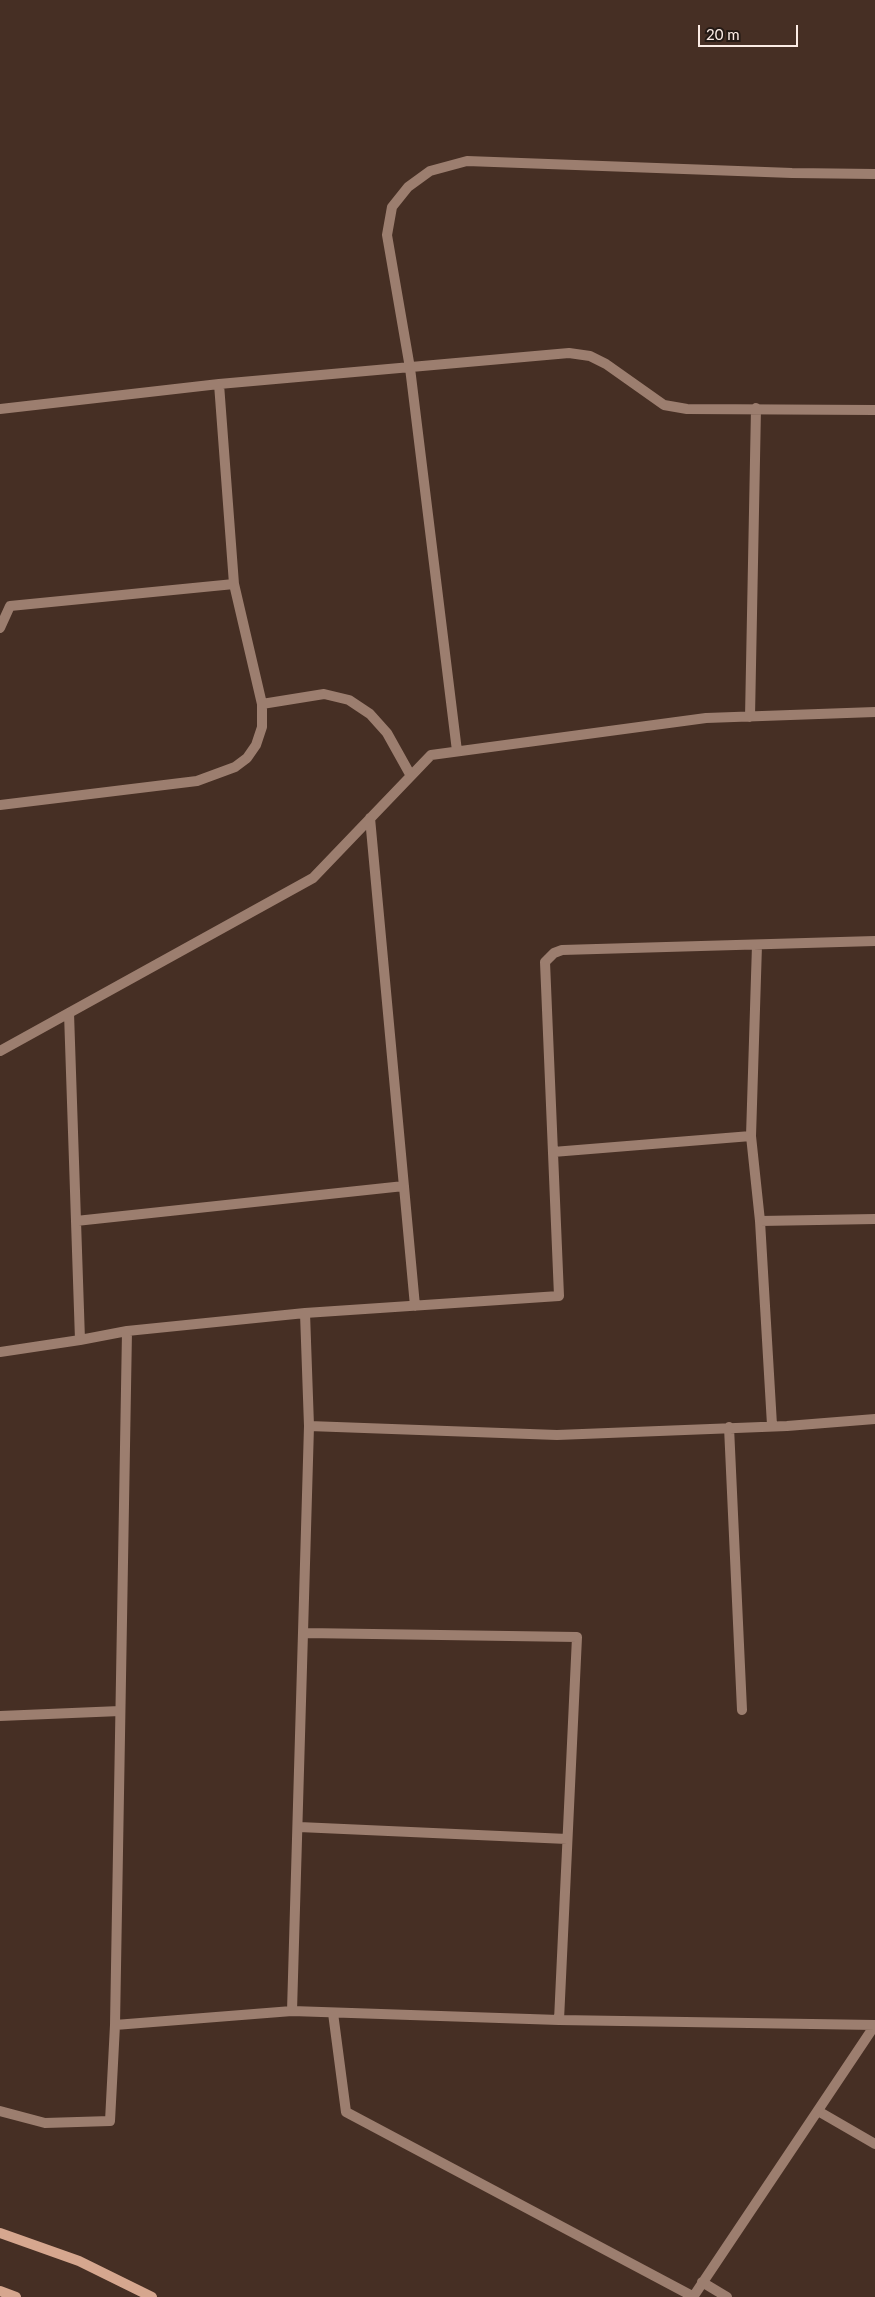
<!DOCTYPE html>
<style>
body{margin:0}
#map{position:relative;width:875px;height:2297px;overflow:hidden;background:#462f24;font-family:Lato,sans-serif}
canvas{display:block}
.scale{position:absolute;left:698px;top:25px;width:100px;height:22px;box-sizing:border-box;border:2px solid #fbece5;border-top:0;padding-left:6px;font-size:15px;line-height:18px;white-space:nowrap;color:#fbece5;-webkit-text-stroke:4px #241a15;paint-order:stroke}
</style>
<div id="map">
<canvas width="875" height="2297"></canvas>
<div class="scale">20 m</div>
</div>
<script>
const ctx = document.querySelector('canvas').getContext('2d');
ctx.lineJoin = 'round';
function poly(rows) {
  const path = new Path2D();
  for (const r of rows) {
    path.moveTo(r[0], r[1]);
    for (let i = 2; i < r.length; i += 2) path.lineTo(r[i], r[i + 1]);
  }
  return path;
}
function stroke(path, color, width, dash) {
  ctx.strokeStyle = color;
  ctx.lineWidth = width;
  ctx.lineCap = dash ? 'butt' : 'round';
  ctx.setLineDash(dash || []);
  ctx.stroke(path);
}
stroke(poly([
 [0,409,219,384,569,353,590,356,606,364,664,405,687,409,875,410],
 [0,628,10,606,234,584,219,384],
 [262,704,324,694,349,700,370,714,387,733,411,776],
 [750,717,756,408],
 [457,751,410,368,387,235,392,207,408,187,430,171,467,161,792,173,875,174],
 [0,805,197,781,235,767,247,758,256,745,262,727,262,704,234,584],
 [370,818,415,1306],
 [69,1013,80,1340,127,1331,305,1313,309,1426,292,2011],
 [0,1051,313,878,431,755,706,718,875,712],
 [751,1136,757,945],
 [553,1152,751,1136,760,1221,875,1219],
 [76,1221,404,1186],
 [760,1221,772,1425],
 [305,1313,559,1296,545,962,554,953,562,950,875,941],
 [0,1352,80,1340],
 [309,1426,557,1435,787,1426,875,1419],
 [729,1427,742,1710],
 [305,1633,577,1637,559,2020],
 [0,1716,120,1711],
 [299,1827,567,1839],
 [333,2013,346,2112,694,2297],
 [115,2025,292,2011,559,2020,875,2025],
 [0,2111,45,2123,110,2121,115,2025,127,1331],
 [818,2111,875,2144],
 [702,2282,727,2297],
 [693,2297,875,2025]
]), '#9c7e6f', 10);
stroke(poly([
 [0,2233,79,2261,152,2297],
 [0,2291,16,2297]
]), '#d6a78f', 10);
</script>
